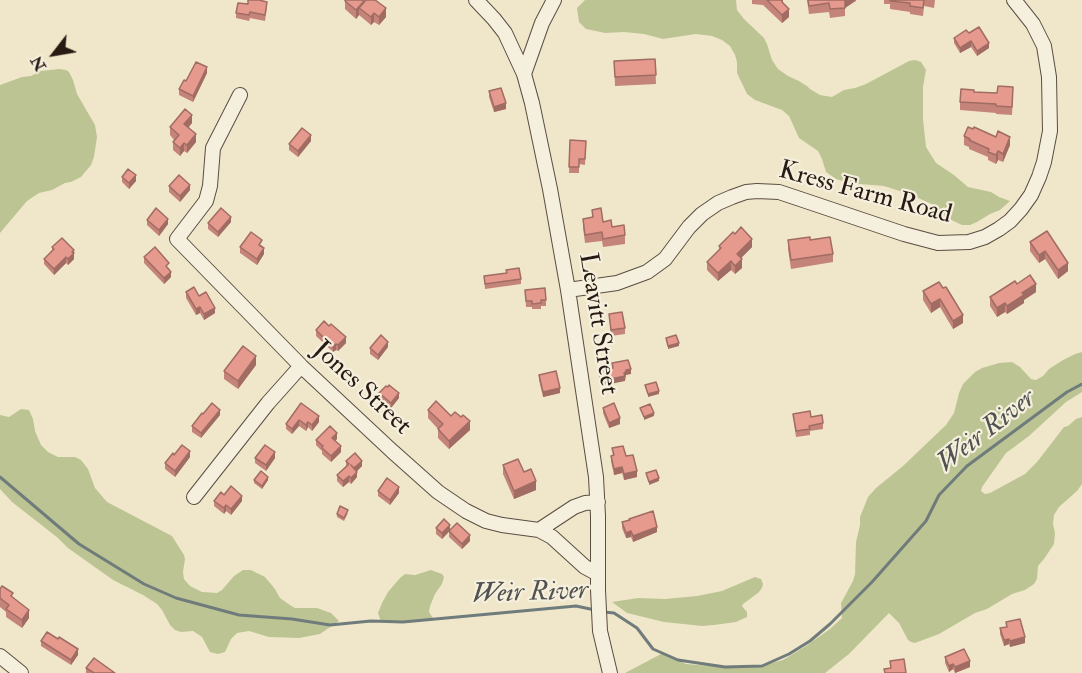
<!DOCTYPE html>
<style>
body{margin:0}
#map{position:relative;width:1082px;height:673px;overflow:hidden;background:#f0e7ca;font-family:"IM FELL Double Pica",serif}
canvas{display:block}
.north{position:absolute;left:24px;top:24px;width:60px;height:60px;-webkit-text-stroke:4px #f5efdd;paint-order:stroke;rotate:239deg;font-size:16px;font-weight:700;line-height:24px;text-align:center;color:#291a14}
.north::after{content:'';display:block;margin:auto;width:21px;height:27px;background:#291a14;clip-path:polygon(50% 0,100% 100%,50% 72%,0 100%)}
</style>
<div id="map">
<canvas width="1082" height="673"></canvas>
<div class="north">N</div>
</div>
<script>
const ctx = document.querySelector('canvas').getContext('2d');
ctx.lineJoin = 'round';
function fillPath(path, color) {
  ctx.fillStyle = color;
  ctx.fill(path, 'evenodd');
}
function poly(rows) {
  const path = new Path2D();
  for (const r of rows) {
    path.moveTo(r[0], r[1]);
    for (let i = 2; i < r.length; i += 2) path.lineTo(r[i], r[i + 1]);
  }
  return path;
}
function stroke(path, color, width, dash) {
  ctx.strokeStyle = color;
  ctx.lineWidth = width;
  ctx.lineCap = dash ? 'butt' : 'round';
  ctx.setLineDash(dash || []);
  ctx.stroke(path);
}
function drawText(font, color, halo, rows, align = 'center') {
  ctx.font = font + ' "IM FELL Double Pica",serif';
  ctx.lineWidth = 4.5;
  ctx.setLineDash([]);
  ctx.textBaseline = 'middle';
  ctx.strokeStyle = halo;
  ctx.fillStyle = color;
  for (const [text, x, y, turn = 0] of rows) {
    ctx.save();
    ctx.translate(x, y);
    ctx.rotate((+turn || 0) * Math.PI / 180);
    ctx.textAlign = isNaN(turn) ? turn : align;
    if (halo) ctx.strokeText(text, 0, 0);
    ctx.fillText(text, 0, 0);
    ctx.restore();
  }
}
fillPath(poly([
 [585,0,736,0,737,10,744,19,764,38,767,44,772,60,778,69,788,76,799,81,807,86,810,89,820,95,832,97,844,90,855,88,866,84,909,61,915,60,921,62,926,70,923,87,923,119,926,147,936,163,954,175,968,187,991,192,999,197,1010,201,1000,210,990,214,977,222,970,225,962,225,945,217,934,205,909,194,884,186,860,184,856,185,836,179,826,172,822,159,818,151,799,138,789,116,782,110,755,100,747,94,737,73,737,62,735,55,730,46,722,40,712,36,696,34,663,39,644,34,624,32,605,33,586,29,579,22,577,8],
 [59,69,66,70,69,72,73,80,77,94,95,125,97,137,94,157,91,165,81,177,71,182,65,183,52,190,39,193,27,201,0,233,0,85,22,77,31,76,41,71],
 [1082,352,1082,392,1066,402,1029,436,1006,453,982,487,981,491,985,494,990,493,1025,474,1037,462,1064,427,1068,426,1076,419,1082,417,1082,484,1077,491,1059,507,1054,515,1053,524,1055,533,1054,544,1044,559,1038,566,1037,579,1034,584,1025,590,1012,594,987,609,975,613,939,634,915,643,911,642,908,640,899,623,889,613,849,654,825,673,625,673,663,653,686,664,736,668,764,665,783,660,806,646,830,629,842,618,841,603,853,581,855,574,856,542,860,525,860,517,868,497,876,488,903,466,946,425,954,413,959,393,963,384,975,372,982,368,999,363,1012,362,1020,367,1031,379,1036,380,1043,376,1049,369,1063,360,1075,354],
 [21,409,29,410,33,419,35,431,41,445,48,452,58,457,75,457,81,460,88,469,95,488,107,502,172,536,184,555,185,559,183,572,184,579,190,586,202,592,217,593,222,590,234,576,243,570,251,570,265,577,275,589,280,598,290,605,295,608,317,608,331,613,339,621,320,634,299,638,269,637,249,631,237,633,231,639,225,652,218,654,210,652,202,637,193,631,181,632,175,630,170,625,162,610,157,604,143,595,113,580,68,548,58,538,12,502,0,489,0,415,9,417],
 [431,570,442,574,444,577,442,584,435,594,430,606,429,612,433,618,406,622,381,622,378,613,382,603,388,592,400,578,405,574,415,575],
 [755,577,761,579,763,584,762,588,758,593,743,604,742,606,747,612,747,617,736,622,714,625,702,626,664,622,627,613,612,602,638,598,665,599,697,596,722,591]
]), '#bdc494');
stroke(poly([
 [0,477,79,544,144,584,176,598,239,615,292,619,330,625,371,621,403,622,576,606,595,610],
 [604,612,614,613,637,628,653,649,678,660,725,667,762,666,789,654,810,641,830,624,872,582,926,521,939,495,967,466,1067,392,1082,384]
]), '#707c7c', 3);
const minor = poly([
 [476,0,494,19,505,33,524,74,532,103,550,189,568,290,596,477,598,516,598,590,600,631,610,673],
 [524,74,542,23,554,0],
 [240,95,213,148,210,186,206,201,177,239,301,366,392,451,438,492,466,511,486,521,502,525,539,530,574,507,585,503,598,502],
 [568,290,617,283,647,272,665,259,689,227,702,214,718,203,732,197,746,192,757,191,779,192,800,199,904,234,938,243,969,242,985,237,999,229,1010,221,1021,209,1031,195,1039,177,1044,162,1050,131,1049,77,1044,46,1033,24,1014,0],
 [194,497,268,403,301,366],
 [539,530,552,537,585,567,598,574],
 [0,656,21,673]
]);
stroke(minor, '#5b4d42', 16);
stroke(minor, '#f5efdd', 14);
fillPath(poly([
 [752,0,783,0,783,3,789,17,782,23,763,5,752,4],
 [807,0,856,0,856,1,845,8,845,16,830,18,829,12,809,14],
 [884,0,935,0,934,8,924,6,923,16,910,14,910,12,890,9,890,4,884,4],
 [345,1,386,17,379,25,374,22,371,25,359,15,356,19,345,9],
 [267,7,265,21,250,18,249,21,236,18,236,13],
 [969,33,989,48,977,56,971,47,960,53,954,43,954,38],
 [655,59,656,84,615,86,614,61],
 [207,73,193,102,179,95,179,89,186,81],
 [489,91,506,109,494,112,489,97],
 [974,92,1013,96,1012,115,996,114,996,113,960,110,960,102],
 [192,123,189,127,196,142,187,153,184,151,180,156,173,150,173,142,174,140,170,135,170,127],
 [964,136,1010,145,1003,162,998,160,996,164,988,160,988,157,969,149,969,147,964,145],
 [570,140,586,141,585,165,579,164,579,173,569,173],
 [311,141,298,157,289,150,289,144],
 [122,177,136,181,129,189,122,182],
 [169,186,190,190,180,202,169,192],
 [592,210,603,222,625,235,625,244,603,247,602,241,585,243,583,227,583,219,592,217],
 [147,220,168,224,159,236,147,225],
 [231,222,218,237,208,229,208,223],
 [788,240,810,240,833,254,833,262,791,269,788,249],
 [1030,242,1068,263,1068,271,1058,279,1045,259,1039,263,1030,251],
 [262,245,261,247,264,254,257,265,240,253,240,247],
 [719,246,752,247,741,258,742,268,735,274,731,270,718,281,707,270,707,262,719,251],
 [52,247,74,250,74,259,68,265,66,263,54,275,44,264,44,259,52,250],
 [144,257,169,269,171,277,164,284,144,263],
 [484,276,521,279,521,284,485,289],
 [1017,284,1036,292,1024,300,1024,303,1007,314,1005,312,997,317,990,306,990,297],
 [943,288,963,323,953,329,940,307,931,313,923,300,923,291],
 [525,290,546,300,546,306,541,306,541,309,532,309,532,307,526,307],
 [186,292,215,313,204,320,200,313,196,315,186,298],
 [609,314,625,328,625,334,611,336],
 [316,330,346,343,338,351,336,350,333,352,316,336],
 [388,347,378,360,370,354,370,348],
 [256,365,238,389,224,379,224,371],
 [539,375,560,393,543,397,539,380],
 [379,393,399,398,391,408,379,399],
 [301,403,319,422,312,431,308,427,306,431,299,426,292,434,286,429,286,424],
 [603,408,620,424,609,428,603,413],
 [428,410,461,417,470,430,449,449,438,438,438,429,428,418],
 [203,414,220,415,201,438,192,432,192,426],
 [793,414,811,417,823,423,823,429,810,431,810,435,796,437],
 [337,439,335,441,341,452,331,462,322,454,322,451,316,445,316,440],
 [612,448,626,456,637,477,624,480,622,473,614,475,611,461,611,456,613,455],
 [190,457,175,477,165,469,165,463],
 [255,458,275,458,266,471,255,463],
 [346,461,362,466,357,471,357,477,351,484,349,482,343,487,337,481,337,475,346,466],
 [503,465,524,472,536,490,514,499,503,474],
 [254,480,268,480,262,489,254,483],
 [378,491,399,493,390,505,378,496],
 [224,495,242,501,231,515,226,511,224,514,214,506,214,501],
 [348,513,344,521,337,517,337,514],
 [622,522,657,532,633,542,631,537,626,538,622,528],
 [436,528,450,529,470,541,462,549,449,537,449,532,442,539,436,534],
 [0,589,13,597,29,618,22,628,6,617,6,612,0,607],
 [1006,622,1025,643,1010,647,1009,644,1004,646,1000,634,1000,628,1006,627],
 [41,641,78,655,71,665,41,646],
 [945,657,970,667,955,673,953,669,949,672,945,663],
 [86,668,115,673,86,673]
]), '#c58479');
fillPath(poly([
 [844,0,856,0,845,8],
 [364,1,359,8,359,15,356,19,356,10],
 [386,8,386,17,379,25,379,17],
 [789,9,789,17,782,23,782,15],
 [374,13,374,22,371,25,371,17],
 [971,41,971,47,960,53,960,48],
 [989,43,989,48,977,56,977,51],
 [207,67,207,73,193,102,193,96],
 [506,103,506,109,494,112,494,107],
 [192,115,192,123,184,132,184,124],
 [196,134,196,142,187,153,187,145],
 [311,135,311,141,298,157,298,151],
 [1010,137,1010,145,1003,162,1003,154],
 [184,143,184,151,180,156,180,148],
 [998,151,998,160,996,164,996,155],
 [136,175,136,181,129,189,129,183],
 [190,185,190,190,180,202,180,196],
 [231,217,231,222,218,237,218,232],
 [168,219,168,224,159,236,159,230],
 [752,239,752,247,737,262,737,254],
 [264,248,264,254,257,265,257,259],
 [74,250,74,259,68,265,68,259],
 [1045,251,1045,259,1039,263,1039,255],
 [66,257,66,263,54,275,54,269],
 [742,259,742,268,735,274,735,266],
 [731,261,731,270,718,281,718,273],
 [1068,263,1068,271,1058,279,1058,270],
 [171,272,171,277,164,284,164,278],
 [1036,284,1036,292,1024,300,1024,303,1007,314,1007,306,1022,293],
 [940,299,940,307,931,313,931,304],
 [1005,303,1005,312,997,317,997,308],
 [200,307,200,313,196,315,196,309],
 [215,308,215,313,204,320,204,314],
 [963,315,963,323,953,329,953,321],
 [346,337,346,343,338,351,338,345],
 [388,342,388,347,378,360,378,355],
 [679,343,679,346,668,349,668,346],
 [336,344,336,350,333,352,333,347],
 [256,356,256,365,238,389,238,381],
 [631,369,631,374,626,375,625,381,601,386,601,381,624,373,626,370],
 [560,388,560,393,543,397,543,392],
 [659,391,659,394,648,397,648,394],
 [399,393,399,398,391,408,391,403],
 [220,410,220,415,201,438,201,433],
 [654,413,654,416,644,420,644,417],
 [319,416,319,422,312,431,312,425],
 [620,418,620,424,609,428,609,423],
 [299,420,299,426,292,434,292,429],
 [470,421,470,430,449,449,449,441],
 [308,422,308,427,306,431,306,425],
 [337,433,337,439,332,444,332,438],
 [341,446,341,452,331,462,331,456],
 [190,451,190,457,175,477,175,471],
 [275,452,275,458,266,471,266,465],
 [362,461,362,466,354,474,354,468],
 [622,467,622,473,614,475,614,469],
 [637,471,637,477,624,480,624,474],
 [357,472,357,477,351,484,351,478],
 [349,476,349,482,343,487,343,481],
 [268,477,268,480,262,489,262,486],
 [659,478,659,481,649,485,649,482],
 [536,481,536,490,514,499,514,491],
 [399,487,399,493,390,505,390,500],
 [242,496,242,501,231,515,231,509],
 [226,505,226,511,224,514,224,508],
 [450,525,450,530,442,539,442,533],
 [657,527,657,532,633,542,633,536],
 [631,531,631,537,626,538,626,533],
 [470,535,470,541,462,549,462,544],
 [29,610,29,618,22,628,22,620],
 [1025,637,1025,643,1010,647,1010,641],
 [1009,639,1009,644,1004,646,1004,640],
 [78,649,78,655,71,665,71,660],
 [970,661,970,667,955,673,955,667],
 [953,664,953,669,949,672,949,666]
]), '#a06c63');
const building = poly([
 [248,0,259,0,267,2,265,15,250,12,249,15,236,13,238,3,248,4,248,0],
 [345,0,362,0,364,1,356,10,345,1,345,0],
 [366,0,375,0,386,8,379,17,374,13,371,17,359,8,366,0],
 [767,0,782,0,782,2,789,9,782,15,767,0],
 [808,0,845,0,845,8,830,9,829,3,809,6,808,0],
 [890,0,924,0,923,8,910,6,910,3,890,1,890,0],
 [979,27,989,43,977,51,971,41,960,48,954,38,966,30,969,33,979,27],
 [655,59,656,75,615,77,614,61,655,59],
 [196,62,207,67,193,96,179,89,184,80,186,81,196,62],
 [998,86,1013,87,1012,107,996,106,996,104,960,102,961,89,974,90,974,92,997,93,998,86],
 [501,88,506,103,494,107,489,91,501,88],
 [185,109,192,115,184,124,196,134,187,145,184,143,180,148,173,142,179,135,170,127,185,109],
 [968,127,973,129,974,127,996,137,998,131,1010,137,1003,154,998,151,996,155,988,152,989,149,969,140,970,139,964,136,968,127],
 [302,128,311,135,298,151,289,144,302,128],
 [570,140,586,141,585,159,579,159,579,167,569,167,570,140],
 [128,169,136,175,129,183,122,177,128,169],
 [179,175,190,185,180,196,169,186,179,175],
 [156,208,168,219,159,230,147,220,156,208],
 [221,208,231,217,218,232,208,223,221,208],
 [601,208,603,222,611,220,612,227,624,225,625,235,603,239,602,232,585,235,583,219,593,217,592,210,601,208],
 [741,227,752,239,737,254,742,259,735,266,731,261,718,273,707,262,721,248,719,246,733,232,735,234,741,227],
 [1047,231,1068,263,1058,270,1045,251,1039,255,1030,242,1047,231],
 [251,232,262,240,259,245,264,248,257,259,240,247,251,232],
 [810,237,810,240,830,237,833,254,791,260,788,240,810,237],
 [62,238,74,250,72,252,74,253,68,259,66,257,54,269,44,259,54,249,52,247,62,238],
 [155,247,169,263,166,266,171,272,164,278,144,257,155,247],
 [519,268,521,279,485,284,484,276,507,273,506,270,519,268],
 [1030,275,1036,284,1022,293,1024,295,1007,306,1005,303,997,308,990,297,1015,281,1017,284,1030,275],
 [939,282,943,288,946,287,963,315,953,321,940,299,931,304,923,291,939,282],
 [194,287,199,296,206,292,215,308,204,314,200,307,196,309,186,292,194,287],
 [545,288,546,300,541,300,541,303,532,304,532,301,526,301,525,290,545,288],
 [622,312,625,328,611,330,609,314,622,312],
 [324,321,329,326,331,324,346,337,338,345,336,344,333,347,316,330,324,321],
 [381,335,388,342,378,355,370,348,381,335],
 [676,335,679,343,668,346,666,338,676,335],
 [243,346,256,356,238,381,224,371,243,346],
 [628,360,631,369,626,370,626,372,624,373,625,376,601,381,599,371,613,368,612,363,628,360],
 [556,371,560,388,543,392,539,375,556,371],
 [656,382,659,391,648,394,645,385,656,382],
 [389,385,399,393,391,403,379,393,386,386,388,387,389,385],
 [436,401,451,416,455,412,461,417,463,415,470,421,449,441,438,429,443,424,428,410,436,401],
 [212,403,220,410,201,433,192,426,202,413,203,414,212,403],
 [301,403,319,416,312,425,308,422,306,425,299,420,292,429,286,424,301,403],
 [614,403,620,418,609,423,603,408,614,403],
 [650,404,654,413,644,417,640,408,650,404],
 [810,411,811,417,822,415,823,423,809,426,810,429,796,431,793,414,810,411],
 [330,426,337,433,332,438,341,446,331,456,322,448,323,446,316,440,330,426],
 [182,445,190,451,175,471,165,463,173,453,174,455,182,445],
 [265,445,275,452,266,465,255,458,265,445],
 [623,446,626,456,633,455,637,471,624,474,622,467,614,469,611,456,614,455,612,448,623,446],
 [355,453,362,461,354,468,351,465,357,472,351,478,349,476,343,481,337,475,349,464,346,461,355,453],
 [518,459,524,472,531,469,536,481,514,491,503,465,518,459],
 [656,470,659,478,649,482,646,473,656,470],
 [261,471,268,477,262,486,254,480,261,471],
 [387,478,399,487,390,500,378,491,387,478],
 [231,486,242,496,231,509,226,505,224,508,214,501,221,492,224,495,231,486],
 [340,506,348,510,344,518,337,514,340,506],
 [653,511,657,527,633,536,631,531,626,533,622,522,630,520,629,519,653,511],
 [444,519,450,525,442,533,436,528,444,519],
 [457,523,470,535,462,544,449,531,457,523],
 [2,586,13,593,11,596,29,610,22,620,6,609,9,605,0,598,0,589,2,586],
 [1020,619,1025,637,1010,641,1009,639,1004,640,1000,628,1007,627,1006,622,1020,619],
 [47,632,58,639,59,637,78,649,71,660,41,641,47,632],
 [964,649,970,661,955,667,953,664,949,666,945,657,964,649],
 [94,658,115,673,94,673,86,668,94,658],
 [904,659,906,673,885,673,884,669,891,668,890,661,904,659]
]);
fillPath(building, '#e59a8d');
stroke(building, '#a06c63', 1.5);
drawText('26px', '#291a14', '#f5efdd', [
 ["Kress Farm Road",865,194,15],
 ["Leavitt Street",597,324,81],
 ["Jones Street",361,389,43]
]);
drawText('italic 27px', '#525351', '#f5efdd', [
 ["Weir River",987,432,-38],
 ["Weir River",530,594,-2]
]);
</script>
